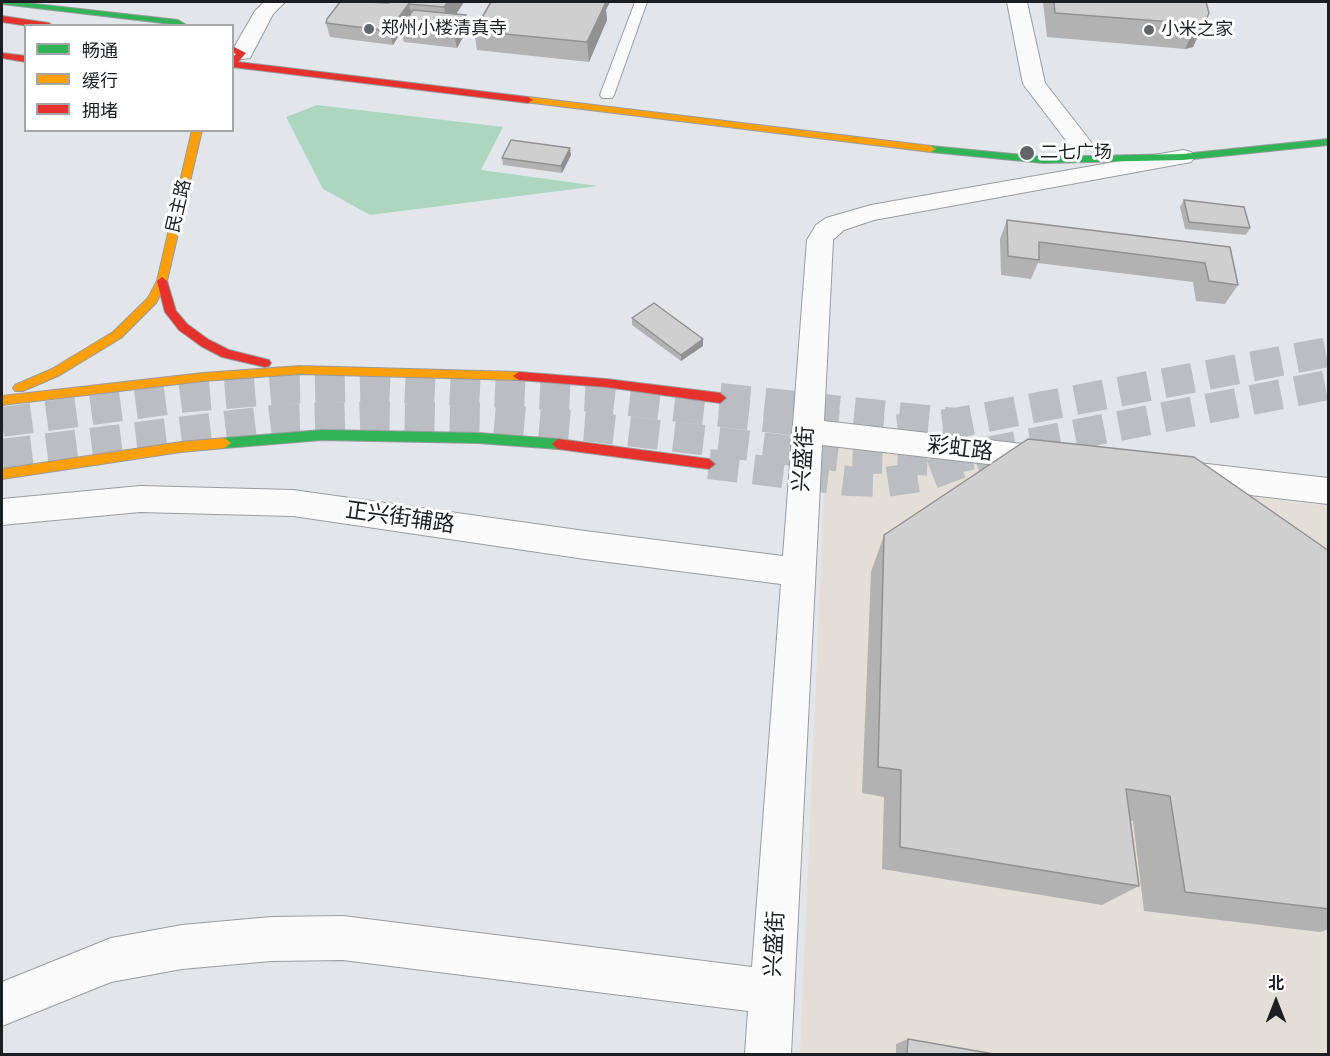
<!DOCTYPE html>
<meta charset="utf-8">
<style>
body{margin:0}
#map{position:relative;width:1330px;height:1056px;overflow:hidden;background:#e2e6ea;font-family:Figtree,"Noto Sans SC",sans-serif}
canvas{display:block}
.frame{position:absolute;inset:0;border:3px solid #1c1f22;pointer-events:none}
.legend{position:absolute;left:24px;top:24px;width:210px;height:108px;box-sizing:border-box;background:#fff;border:2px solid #a4a5a7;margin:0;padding:8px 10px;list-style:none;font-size:18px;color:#1c1f22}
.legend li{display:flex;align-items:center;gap:12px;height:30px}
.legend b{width:30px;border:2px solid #a4a5a7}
.north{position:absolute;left:1246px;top:972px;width:60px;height:60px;-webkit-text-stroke:4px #fff;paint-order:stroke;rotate:0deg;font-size:16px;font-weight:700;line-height:24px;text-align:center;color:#1c1f22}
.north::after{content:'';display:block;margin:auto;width:21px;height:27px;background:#1c1f22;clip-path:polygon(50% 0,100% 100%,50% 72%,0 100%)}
</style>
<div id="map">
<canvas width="1330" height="1056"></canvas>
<div class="frame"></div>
<ul class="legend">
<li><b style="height:8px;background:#30b455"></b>畅通</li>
<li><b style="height:8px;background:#ff9f0a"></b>缓行</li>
<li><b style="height:8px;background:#e5322d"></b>拥堵</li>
</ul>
<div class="north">北</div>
</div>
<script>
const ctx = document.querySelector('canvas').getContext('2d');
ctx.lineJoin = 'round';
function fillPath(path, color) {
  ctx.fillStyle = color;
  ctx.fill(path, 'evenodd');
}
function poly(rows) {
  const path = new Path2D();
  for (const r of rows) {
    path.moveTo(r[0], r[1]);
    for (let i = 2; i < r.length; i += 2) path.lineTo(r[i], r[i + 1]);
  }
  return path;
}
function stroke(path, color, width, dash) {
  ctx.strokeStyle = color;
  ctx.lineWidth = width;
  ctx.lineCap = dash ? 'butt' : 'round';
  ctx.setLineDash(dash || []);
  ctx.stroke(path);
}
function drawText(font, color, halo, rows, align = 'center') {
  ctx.font = font + ' Figtree,"Noto Sans SC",sans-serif';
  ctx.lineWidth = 6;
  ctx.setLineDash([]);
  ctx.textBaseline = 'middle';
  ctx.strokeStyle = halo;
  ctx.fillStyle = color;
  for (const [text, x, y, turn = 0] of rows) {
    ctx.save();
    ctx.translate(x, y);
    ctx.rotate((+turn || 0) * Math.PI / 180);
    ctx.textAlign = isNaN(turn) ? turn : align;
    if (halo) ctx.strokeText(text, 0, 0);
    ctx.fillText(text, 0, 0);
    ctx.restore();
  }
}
fillPath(poly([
 [826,444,1328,506,1328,1054,800,1054]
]), '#e3dfd6');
fillPath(poly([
 [317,105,503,127,481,170,598,186,370,215,323,189,286,117]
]), '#add6bf');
stroke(poly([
 [720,398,955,423],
 [709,464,849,481,886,482,927,476,985,454]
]), '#babec2', 30, [30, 15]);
stroke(poly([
 [2,422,189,397,285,389,377,387,595,397,883,431,955,423,1328,352],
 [2,454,281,419,375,416,486,418,593,427,852,458,940,461,1328,385]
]), '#babec2', 30, [30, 15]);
const lane = poly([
 [635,2,647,2,614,95,612,98,602,98,600,95,635,2]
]);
const street = poly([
 [264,2,285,2,273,14,250,58,242,59,234,58,232,51,255,11,264,2],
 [1007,2,1027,2,1045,83,1091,142,1087,147,1079,149,1071,147,1023,84,1007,2],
 [1183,150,1191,152,1195,157,1191,162,874,220,844,230,833,240,824,421,1049,447,1060,450,1065,459,1060,468,1049,471,822,445,791,1054,745,1054,748,1011,343,960,271,961,182,969,111,982,2,1026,2,982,111,938,182,925,271,917,343,916,752,967,781,584,585,559,293,516,140,512,2,525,2,499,140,486,293,490,585,531,783,556,807,240,816,225,826,218,871,205,1183,150],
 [1181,461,1328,478,1328,504,1181,487,1170,483,1165,474,1170,465,1181,461]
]);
const fast = poly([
 [2,2,18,2,178,20,188,26,2,4,2,2],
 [1328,139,1328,145,1183,160,1043,163,931,152,926,149,931,146,1043,157,1183,154,1328,139],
 [322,430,478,433,558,439,564,444,558,449,478,443,322,440,225,448,219,443,225,438,322,430]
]);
const slow = poly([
 [528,97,931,146,936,149,931,152,525,102,523,100,528,97],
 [192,130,202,130,167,281,156,303,121,338,60,375,23,391,15,391,13,388,15,385,52,369,113,332,148,298,157,281,192,130],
 [300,366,519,372,525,376,519,380,300,374,203,381,2,405,2,396,203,373,300,366],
 [225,438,231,443,225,448,181,452,2,479,2,469,181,442,225,438]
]);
const jam = poly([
 [2,16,49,23,53,26,29,26,2,22,2,16],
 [232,46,246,53,238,62,528,97,533,100,528,103,232,67,232,58,236,54,232,52,232,46],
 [2,53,26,56,26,62,2,58,2,53],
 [162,277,167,281,176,311,187,324,209,340,229,350,269,360,271,363,269,366,265,367,222,357,201,346,179,330,165,312,157,281,162,277],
 [519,372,606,379,720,393,726,398,720,403,606,387,519,380,513,376,519,372],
 [558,439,709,459,715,464,709,469,558,449,552,444,558,439]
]);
stroke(lane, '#999c9f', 2);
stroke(street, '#999c9f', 2);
stroke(fast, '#999c9f', 2);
stroke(slow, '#999c9f', 2);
stroke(jam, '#999c9f', 2);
fillPath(lane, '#fbfbfc');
fillPath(street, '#fbfbfc');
fillPath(fast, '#30b455');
fillPath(slow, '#ff9f0a');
fillPath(jam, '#e5322d');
fillPath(poly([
 [390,2,464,2,456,14,466,15,468,28,457,48,404,42,401,32,393,45,330,37,326,23,378,3,388,3],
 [1043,2,1206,2,1193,47,1185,49,1047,37],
 [606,10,607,20,589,62,477,50,474,31],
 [571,155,562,173,503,165,502,158],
 [1184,200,1250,228,1246,235,1185,229,1180,207],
 [1007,220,1230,247,1238,285,1225,304,1196,301,1193,282,1038,263,1031,279,1001,275,1000,239],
 [632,318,703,339,703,346,681,361,632,325],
 [884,535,1329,909,1329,929,1320,932,1144,911,1133,821,1131,821,1139,886,1102,905,882,869,884,797,862,793,871,572],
 [908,1039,994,1054,896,1054,896,1044]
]), '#b2b2b3');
fillPath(poly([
 [410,2,409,4,412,16,401,29,401,32,393,45,389,31],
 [448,2,464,2,448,27,444,7],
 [603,2,610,2,606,10,607,20,589,62,587,42],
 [466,15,468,28,457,48,454,34],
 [1205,22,1193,47,1185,49,1197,24],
 [570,148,571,155,562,173,561,166],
 [703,339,703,346,681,361,681,355]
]), '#919192');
const building = poly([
 [340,2,368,2,388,3,390,2,410,2,389,31,326,23,327,19,340,2],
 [410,2,448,2,444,7,409,4,410,2],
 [491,2,606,2,587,42,474,31,491,2],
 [1054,2,1206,2,1209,13,1205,22,1197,24,1055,13,1054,2],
 [413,10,466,15,454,34,401,29,413,10],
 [511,140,570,148,561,166,502,158,511,140],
 [1184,200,1244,207,1250,228,1189,222,1184,200],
 [1007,220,1230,247,1238,285,1209,281,1205,263,1039,242,1039,260,1008,256,1007,220],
 [654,303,703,339,681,355,632,318,654,303],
 [1028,439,1194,457,1329,551,1329,909,1185,892,1170,796,1126,789,1139,886,900,847,901,770,878,767,884,535,1028,439],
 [908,1039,994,1054,907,1054,908,1039]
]);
fillPath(building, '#cfcfd0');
stroke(building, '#919192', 1.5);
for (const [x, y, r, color] of [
 [369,29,6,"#616568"],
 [1149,30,6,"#616568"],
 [1027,153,8,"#616568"]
]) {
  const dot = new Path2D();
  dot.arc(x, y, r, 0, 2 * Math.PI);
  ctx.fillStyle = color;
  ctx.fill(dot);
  stroke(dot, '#fff', 2);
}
drawText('18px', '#1c1f22', '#fff', [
 ["郑州小楼清真寺",381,29],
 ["小米之家",1161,30],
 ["二七广场",1040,153]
], 'left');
drawText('18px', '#1c1f22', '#fff', [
 ["民主路",179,206,-77]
]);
drawText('22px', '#1c1f22', '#fff', [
 ["彩虹路",960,449,7],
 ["兴盛街",804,459,-86],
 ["正兴街辅路",400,518,8],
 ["兴盛街",775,944,-87]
]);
</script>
